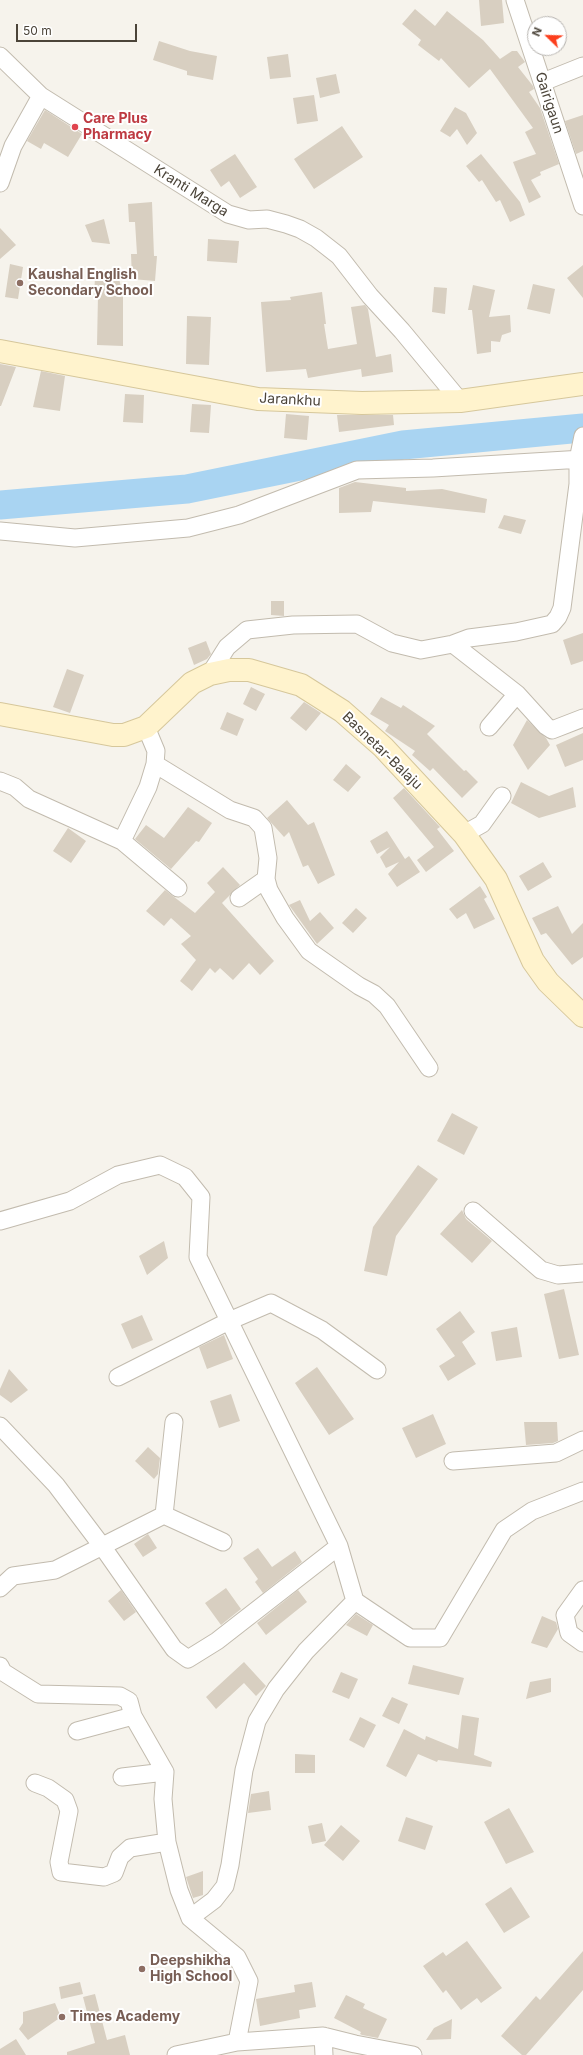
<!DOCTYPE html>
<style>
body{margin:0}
#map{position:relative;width:583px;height:2055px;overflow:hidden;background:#f6f3ec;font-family:Inter,sans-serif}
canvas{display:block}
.north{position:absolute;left:527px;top:16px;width:40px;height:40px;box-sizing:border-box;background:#fff;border:1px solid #b7b4b0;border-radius:50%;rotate:293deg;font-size:11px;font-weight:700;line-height:16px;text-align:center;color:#4b4439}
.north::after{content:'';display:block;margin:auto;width:14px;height:18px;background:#fc3f1d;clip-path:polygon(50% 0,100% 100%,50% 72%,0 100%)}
.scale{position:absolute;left:16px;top:24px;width:121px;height:18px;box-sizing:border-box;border:2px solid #4b4439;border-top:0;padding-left:5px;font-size:12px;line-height:14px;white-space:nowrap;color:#4b4439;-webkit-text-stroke:3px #fff;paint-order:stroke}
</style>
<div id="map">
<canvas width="583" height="2055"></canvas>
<div class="north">N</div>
<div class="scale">50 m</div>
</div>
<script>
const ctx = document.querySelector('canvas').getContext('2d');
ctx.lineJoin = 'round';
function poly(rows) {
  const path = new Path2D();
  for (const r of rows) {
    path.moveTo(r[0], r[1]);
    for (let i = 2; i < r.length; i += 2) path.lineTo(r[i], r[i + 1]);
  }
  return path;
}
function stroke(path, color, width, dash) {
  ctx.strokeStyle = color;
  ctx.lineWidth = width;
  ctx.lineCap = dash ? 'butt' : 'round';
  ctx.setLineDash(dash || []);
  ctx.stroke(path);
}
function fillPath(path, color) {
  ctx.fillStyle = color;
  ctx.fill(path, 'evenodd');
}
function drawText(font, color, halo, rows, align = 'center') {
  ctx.font = font + ' Inter,sans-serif';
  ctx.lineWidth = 4;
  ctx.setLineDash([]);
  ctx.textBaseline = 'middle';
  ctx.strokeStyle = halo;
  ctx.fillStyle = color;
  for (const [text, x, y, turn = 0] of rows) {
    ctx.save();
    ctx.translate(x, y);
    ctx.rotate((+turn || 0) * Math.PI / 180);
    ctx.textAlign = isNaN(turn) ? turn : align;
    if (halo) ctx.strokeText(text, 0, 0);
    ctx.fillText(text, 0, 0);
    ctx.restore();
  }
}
stroke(poly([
 [0,505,187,489,403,445,583,428]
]), '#a9d4f2', 29);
fillPath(poly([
 [479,0,502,0,504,23,481,26],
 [415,9,435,26,447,11,483,40,500,59,512,51,517,51,525,62,518,67,533,86,534,89,529,92,540,108,559,164,540,172,541,175,531,180,541,197,529,203,513,162,536,154,525,132,533,128,490,69,469,88,441,58,439,61,418,45,421,40,402,24],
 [159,41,190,51,217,56,213,80,187,75,187,71,153,60],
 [288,54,291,77,270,79,267,57],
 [336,74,340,93,320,98,316,78],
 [314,95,318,121,297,124,293,98],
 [455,107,466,113,477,133,467,145,457,129,450,137,440,131],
 [45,110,82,134,68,157,44,143,41,149,27,141],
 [583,115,583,151,576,154,565,121],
 [342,126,363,157,314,189,294,159],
 [235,154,257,187,240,198,229,181,221,187,210,170],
 [481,154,520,202,525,215,510,222,500,200,496,202,482,180,479,182,466,166],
 [152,202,154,256,157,256,155,281,132,279,131,254,137,254,135,222,129,222,128,204],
 [104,219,110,244,92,242,85,225],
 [0,228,16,245,0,259],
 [208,239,239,241,237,263,207,261],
 [10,264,23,267,18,299,5,297],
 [583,265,583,298,567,278],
 [95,278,119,278,123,297,123,346,97,345,98,295,94,295],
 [533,284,555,289,550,314,527,309],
 [473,285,495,290,489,317,510,315,511,332,502,335,500,342,491,341,491,352,477,354,472,310,468,310],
 [434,287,447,288,445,314,432,312],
 [322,292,326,324,324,324,328,349,357,344,351,307,365,305,368,309,376,357,391,354,393,372,362,377,361,369,308,378,306,369,266,372,261,302,291,300,290,297],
 [187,316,211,317,209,365,186,364],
 [0,364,16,367,1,406,0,406],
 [41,371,65,376,60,411,33,407],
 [125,394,144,395,143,423,123,422],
 [192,404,211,405,209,433,190,432],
 [286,414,309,416,307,440,284,438],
 [337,415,393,415,394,425,339,432],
 [355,482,406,488,406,491,442,489,487,499,485,513,373,501,371,512,339,513,339,488],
 [504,515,526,520,521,534,498,528],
 [271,601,284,601,284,616,271,615],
 [583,633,583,661,571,665,563,640],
 [206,641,211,654,207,659,194,665,188,648],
 [67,669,84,675,70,713,53,707],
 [251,687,265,694,256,711,243,704],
 [381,697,401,708,403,705,435,726,427,734,464,771,466,770,478,782,462,798,433,768,430,771,412,755,415,751,385,731,389,725,370,714],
 [304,702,321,713,306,731,290,718],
 [227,712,244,719,237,736,220,729],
 [527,720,546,738,550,745,528,770,513,745],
 [583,733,583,760,565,767,556,745],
 [346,764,361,777,348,792,333,780],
 [521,782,549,796,573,787,576,807,539,818,511,803],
 [404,788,440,827,437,829,454,851,426,872,417,860,434,847,393,798],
 [287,800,308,825,314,822,335,875,318,884,308,865,303,867,289,832,284,837,267,818],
 [188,807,212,823,199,842,196,841,171,869,135,839,146,825,164,838],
 [68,828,86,841,71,863,53,851],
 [387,831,405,859,409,856,420,872,397,887,388,874,399,862,386,868,380,857,390,847,377,854,370,841],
 [543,862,552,877,528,891,519,876],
 [223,867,240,885,222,903,274,961,260,975,249,963,233,980,220,968,215,973,210,968,192,991,180,981,196,960,181,944,191,936,171,918,164,926,146,911,165,890,195,913,215,892,207,883],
 [480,886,487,897,484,899,495,919,474,929,466,913,457,919,449,909],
 [300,900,310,921,320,912,334,928,317,944,289,905],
 [558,906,572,934,583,923,583,957,572,965,546,933,541,935,532,918],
 [356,908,367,918,353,933,342,923],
 [452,1113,478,1127,464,1155,437,1141],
 [418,1165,438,1179,396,1236,387,1276,364,1271,373,1227],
 [462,1210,466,1219,492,1241,472,1263,440,1234],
 [164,1241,168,1258,147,1275,139,1256],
 [564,1289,579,1355,559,1359,544,1294],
 [460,1311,475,1332,462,1342,476,1364,448,1381,439,1366,455,1356,436,1329],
 [142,1315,153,1340,132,1349,121,1324],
 [517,1327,522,1357,496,1361,491,1332],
 [224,1335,233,1359,207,1369,199,1347],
 [317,1367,354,1419,329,1435,295,1383],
 [9,1369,28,1390,11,1403,0,1395,0,1389],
 [231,1394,240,1421,219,1428,210,1401],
 [433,1414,446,1444,416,1458,402,1428],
 [524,1422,557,1422,558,1441,553,1443,526,1445],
 [148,1447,160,1458,158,1474,154,1479,135,1461],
 [148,1534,157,1548,143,1557,134,1544],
 [258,1548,272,1567,295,1551,302,1562,263,1593,255,1582,258,1579,243,1558],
 [226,1588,241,1609,221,1625,205,1603],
 [121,1590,136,1612,124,1621,108,1601],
 [298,1590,307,1602,266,1635,257,1623],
 [356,1614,373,1625,367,1636,346,1625],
 [542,1616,556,1622,558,1629,547,1648,531,1643],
 [244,1662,266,1686,256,1696,244,1683,216,1709,206,1697],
 [413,1665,464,1678,459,1695,408,1684],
 [341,1672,358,1679,349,1699,332,1692],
 [551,1678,551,1692,526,1699,530,1682],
 [392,1697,408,1704,399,1724,382,1716],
 [462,1715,479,1718,474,1755,492,1762,491,1767,438,1760,437,1762,418,1754,406,1777,386,1766,404,1729,425,1740,426,1736,458,1749],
 [360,1717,376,1725,364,1748,349,1740],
 [295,1754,315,1755,315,1773,295,1773],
 [269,1791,271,1810,248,1813,251,1794],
 [509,1808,534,1852,506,1864,484,1822],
 [406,1817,433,1826,425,1850,398,1841],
 [322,1823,326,1841,312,1844,308,1826],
 [341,1825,360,1841,343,1861,324,1845],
 [203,1871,203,1895,193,1898,186,1877],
 [511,1887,530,1917,504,1933,485,1904],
 [467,1941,502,1988,481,2003,477,1998,461,2010,446,1990,443,1993,423,1966,443,1952,446,1956],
 [583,1951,583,1990,526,2055,522,2055,501,2036,536,1996,540,2000],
 [80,1982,83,1994,61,1999,59,1987],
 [312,1982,316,2007,299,2010,300,2018,260,2026,256,1999,295,1992,294,1985],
 [95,1994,107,2040,125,2035,130,2055,67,2055,67,2052,95,2043,83,1997],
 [346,1995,365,2004,363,2008,387,2019,378,2038,362,2035,360,2034,361,2032,334,2018],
 [55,2003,61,2017,28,2040,19,2029,23,2023,23,2012],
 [452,2019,451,2039,426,2040,434,2028],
 [16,2039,26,2055,0,2055,0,2049]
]), '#d8cfc1');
const street = poly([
 [515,0,583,206],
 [0,56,41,96,228,214,249,220,267,219,286,224,300,229,316,238,339,256,370,296,402,331,460,401],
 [543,82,583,66],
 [0,183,13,146,41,96],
 [0,531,75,538,188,528,239,515,357,470,433,468,583,459],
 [453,644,517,694,546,726,552,730,583,718],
 [210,674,227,647,247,630,293,625,357,624,392,643,421,650,453,644,469,638,516,632,552,624,558,617,562,608,578,484,578,460,583,436],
 [489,727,517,694],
 [155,764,230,810,254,818,263,828,268,858,266,879,269,890,285,918,309,951,359,986,374,994,387,1006,429,1068],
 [0,781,15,787,29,799,122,841,178,888],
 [464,834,482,824,502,796],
 [122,841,148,787,155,764,156,751,146,727],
 [239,898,266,879],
 [473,1211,541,1270,558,1275,583,1273],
 [0,1221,70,1201,118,1175,160,1165,185,1177,201,1197,198,1257,339,1546,355,1601,410,1638,440,1638,504,1530,532,1511,583,1491],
 [118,1377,229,1321,271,1303,322,1330,377,1370],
 [0,1426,56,1485,102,1546,174,1649,188,1659,217,1641,339,1546],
 [453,1461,556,1453,583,1440],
 [164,1515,223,1542],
 [0,1588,13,1576,55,1570,164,1515,174,1422],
 [583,1590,565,1615,569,1633,583,1643],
 [0,1666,3,1672,38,1694,120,1696,129,1701,133,1716,165,1772,163,1799,167,1842,179,1890,190,1918,237,1957,249,1981,237,2042],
 [77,1731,133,1716],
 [122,1777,165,1772],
 [35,1783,48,1788,65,1800,69,1811,59,1862,61,1872,104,1877,114,1873,120,1857,130,1848,167,1842],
 [190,1918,214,1900,225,1886,230,1865,244,1770,257,1721,276,1689,306,1651,355,1601],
 [323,2036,324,2055],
 [176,2055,237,2042,323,2036,355,2044,413,2055]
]);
const secondary = poly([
 [0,351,258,399,362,403,460,401,583,384],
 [0,714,113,735,124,735,146,727,192,683,210,674,229,670,249,670,301,685,342,711,383,747,464,834,496,879,533,961,548,982,583,1016]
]);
stroke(street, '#c2bbae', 19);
stroke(secondary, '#d6c79b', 24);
stroke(street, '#fff', 17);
stroke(secondary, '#fff3cd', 22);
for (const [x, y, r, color] of [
 [75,127,4,"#e0444e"],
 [20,283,4,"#8d6e63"],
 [142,1969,4,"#8d6e63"],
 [62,2017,4,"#8d6e63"]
]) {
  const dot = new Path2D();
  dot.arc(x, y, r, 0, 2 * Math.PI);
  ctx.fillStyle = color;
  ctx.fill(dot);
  stroke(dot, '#fff', 1.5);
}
drawText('14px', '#4b4439', '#fff', [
 ["Gairigaun",549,103,72],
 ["Kranti Marga",191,191,32],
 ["Jarankhu",290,400,3],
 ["Basnetar-Balaju",382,751,44]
]);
drawText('bold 14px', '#be3a42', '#fff', [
 ["Care Plus",83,119],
 ["Pharmacy",83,135]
], 'left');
drawText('bold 14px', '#785e54', '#fff', [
 ["Kaushal English",28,275],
 ["Secondary School",28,291],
 ["Deepshikha",150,1961],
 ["High School",150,1977],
 ["Times Academy",70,2017]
], 'left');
</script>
